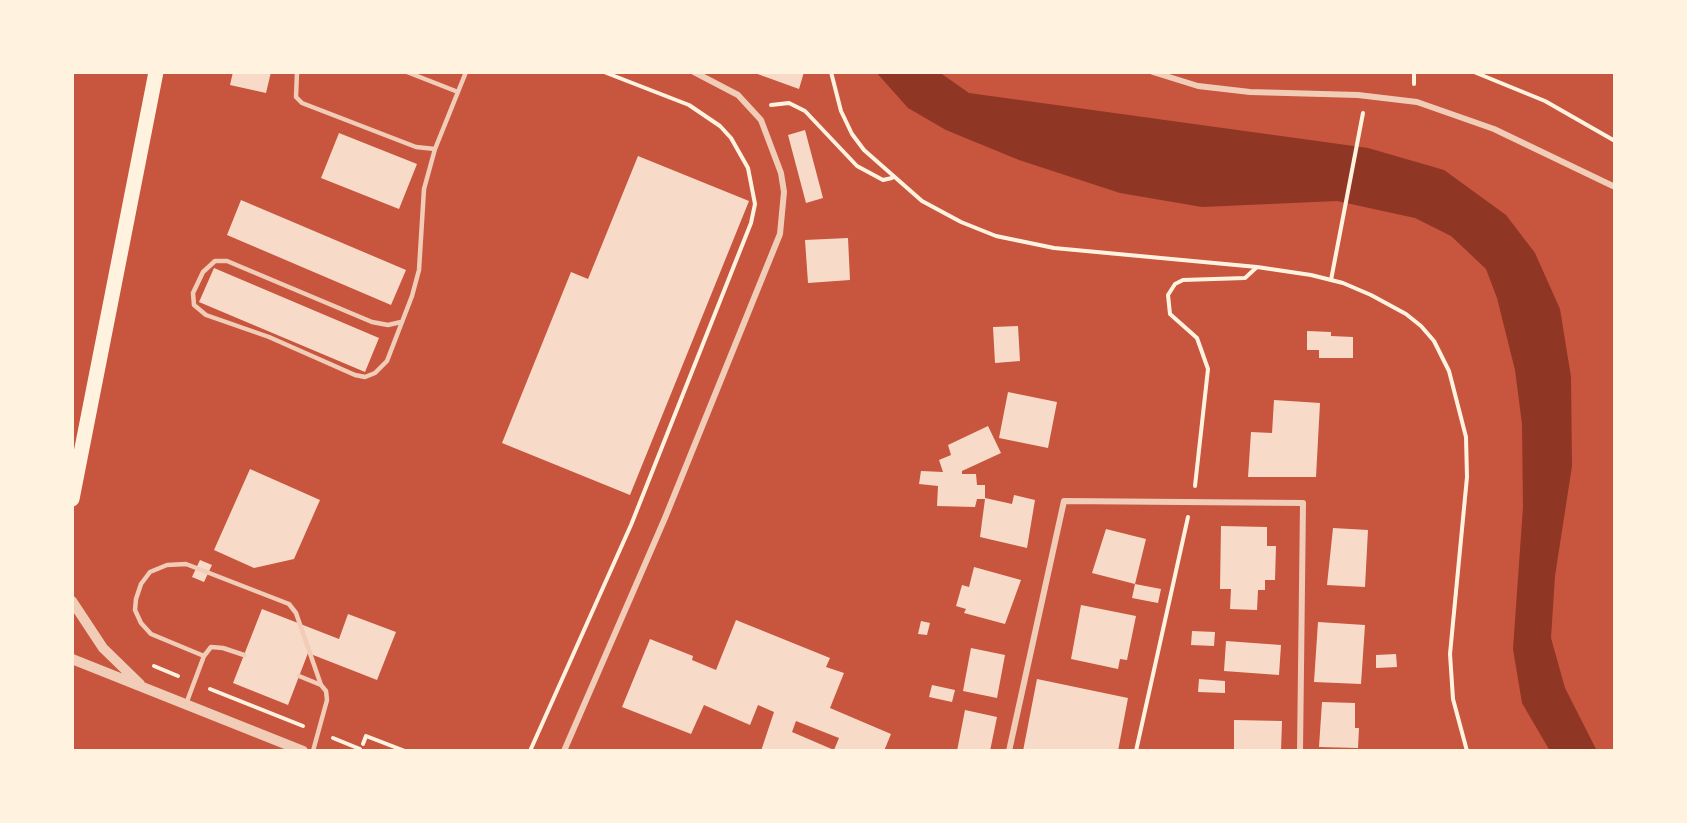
<!DOCTYPE html>
<style>
body{margin:0}
#map{position:relative;width:1687px;height:823px;overflow:hidden;background:#c8553d;font-family:"Times New Roman",serif}
canvas{display:block}
.frame{position:absolute;inset:0;border:74px solid #fff3e0;pointer-events:none}
</style>
<div id="map">
<canvas width="1687" height="823"></canvas>
<div class="frame"></div>
</div>
<script>
const ctx = document.querySelector('canvas').getContext('2d');
ctx.lineJoin = 'round';
function fillPath(path, color) {
  ctx.fillStyle = color;
  ctx.fill(path, 'evenodd');
}
function poly(rows) {
  const path = new Path2D();
  for (const r of rows) {
    path.moveTo(r[0], r[1]);
    for (let i = 2; i < r.length; i += 2) path.lineTo(r[i], r[i + 1]);
  }
  return path;
}
function stroke(path, color, width, dash) {
  ctx.strokeStyle = color;
  ctx.lineWidth = width;
  ctx.lineCap = dash ? 'butt' : 'round';
  ctx.setLineDash(dash || []);
  ctx.stroke(path);
}
fillPath(poly([
 [876,72,939,72,969,93,1368,148,1444,170,1506,215,1535,253,1560,309,1571,377,1572,466,1555,576,1551,638,1565,688,1597,751,1550,751,1522,703,1513,649,1523,507,1522,424,1515,370,1497,298,1486,269,1451,236,1415,218,1337,201,1202,207,1120,193,1019,160,946,130,908,108]
]), '#8f3625');
fillPath(poly([
 [233,72,271,72,266,93,230,85],
 [752,72,804,72,799,89],
 [805,130,823,198,806,203,788,135],
 [339,133,417,164,399,209,321,178],
 [638,156,749,201,630,495,502,443,571,272,588,279],
 [241,200,406,270,391,305,227,235],
 [848,238,850,280,808,283,805,240],
 [214,268,379,338,365,372,199,302],
 [1018,326,1020,361,995,363,993,327],
 [1307,331,1331,332,1331,336,1353,337,1353,358,1319,358,1319,350,1307,350],
 [1008,392,1057,402,1048,448,999,438],
 [1274,400,1320,403,1316,477,1248,477,1251,432,1272,433],
 [988,426,1001,453,962,471,962,474,976,474,977,485,985,485,985,498,1012,504,1014,495,1035,500,1027,548,980,537,985,499,977,499,975,507,937,506,938,486,919,484,921,471,943,472,939,460,951,455,948,445],
 [250,469,320,500,294,559,254,568,214,550],
 [1221,526,1267,527,1267,546,1276,546,1275,580,1265,580,1265,590,1258,590,1257,610,1230,609,1231,589,1220,589],
 [1333,528,1368,530,1365,587,1327,585],
 [1106,529,1146,539,1135,584,1161,589,1158,603,1132,598,1135,584,1092,573],
 [200,560,212,565,204,582,192,577],
 [974,567,1021,580,1005,624,964,613,966,609,956,606,962,585,969,587],
 [1081,605,1136,616,1127,660,1120,659,1118,669,1071,659],
 [262,609,339,639,348,614,396,632,377,680,308,653,288,705,233,683],
 [736,620,830,658,826,667,844,673,830,708,891,734,884,751,864,749,863,751,761,751,774,712,758,705,750,725,704,705,691,734,622,707,650,639,693,656,692,660,716,670],
 [796,721,839,738,834,750,792,732],
 [921,621,930,623,927,635,918,634],
 [1318,622,1365,625,1361,684,1314,682],
 [1192,631,1215,632,1214,646,1191,645],
 [1226,641,1281,645,1279,675,1224,671],
 [971,648,1005,655,997,698,963,691],
 [1396,654,1397,667,1376,668,1376,655],
 [1037,679,1128,698,1118,751,1023,751],
 [1199,679,1225,681,1225,693,1198,692],
 [932,685,955,690,952,702,929,697],
 [1322,702,1355,703,1355,728,1359,728,1358,748,1319,747],
 [965,710,997,717,990,751,957,751],
 [1234,720,1282,721,1281,751,1234,751]
]), '#f7dbc8');
stroke(poly([
 [831,72,841,111,852,134,864,150,922,201,961,222,996,236,1054,248,1257,267,1311,275,1343,283,1371,295,1406,314,1421,326,1434,341,1449,371,1466,437,1467,477,1450,654,1453,699,1467,751],
 [1474,72,1545,101,1615,141],
 [1414,84,1414,72],
 [771,105,789,103,805,111,857,166,883,180,892,178],
 [1331,280,1363,113],
 [1195,486,1208,369,1197,338,1170,314,1168,295,1175,284,1183,280,1245,278,1257,267],
 [154,666,178,676],
 [210,689,303,726],
 [333,738,360,749,359,751],
 [363,744,366,736,405,751],
 [530,751,631,525,751,223,755,204,748,168,731,138,720,126,689,105,604,72],
 [1136,751,1188,517]
]), '#fff3e0', 4);
stroke(poly([
 [297,72,296,97,302,103,416,147,435,149],
 [407,72,458,92],
 [401,322,388,325,372,322,227,261,215,261,203,272,193,293,194,305,206,315,269,337,355,375,365,377,375,373,387,361,412,296,419,270,424,189,435,149,466,72],
 [204,656,151,634,141,623,135,610,136,599,141,584,150,572,167,565,186,564,289,604,296,613,321,685],
 [299,676,321,685,326,691,327,700,313,751],
 [186,704,204,656,211,647,223,648,244,655]
]), '#f1ccb7', 4.5);
stroke(poly([
 [1153,72,1198,86,1250,92,1358,95,1417,102,1494,129,1615,187],
 [564,751,665,518,780,234,784,192,781,173,761,120,738,95,694,72],
 [1009,751,1064,501,1303,503,1300,751]
]), '#f1ccb7', 6);
stroke(poly([
 [72,601,103,648,140,684],
 [72,659,303,751]
]), '#f1ccb7', 10);
stroke(poly([
 [72,499,156,72]
]), '#fff3e0', 15);
</script>
